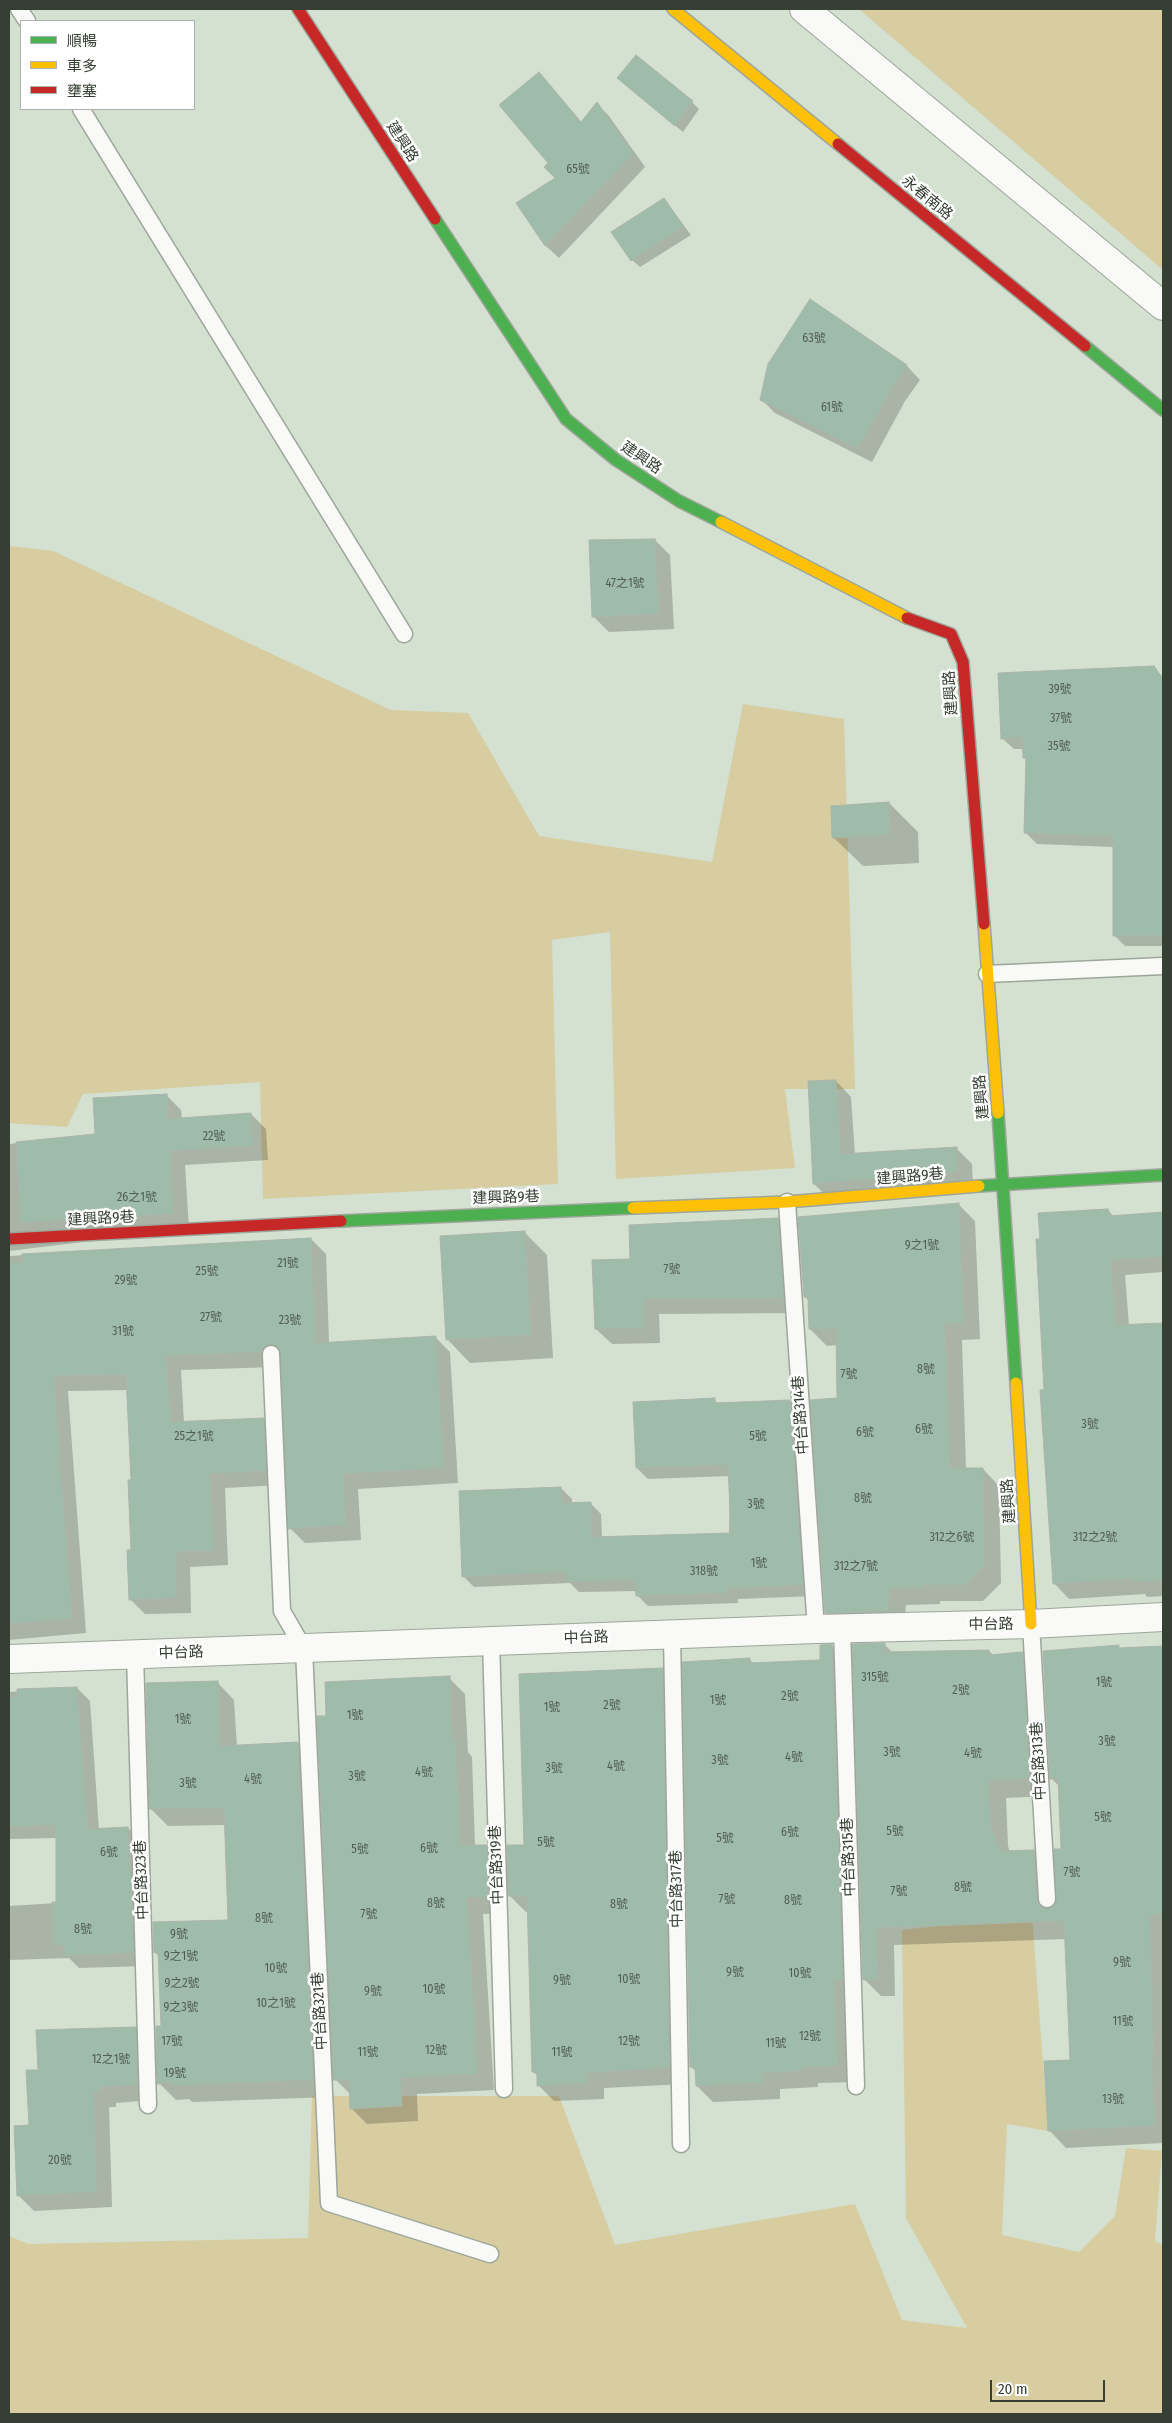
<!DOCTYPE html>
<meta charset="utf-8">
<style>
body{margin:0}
#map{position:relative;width:1172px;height:2423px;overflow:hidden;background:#d4e0d0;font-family:"Fira Sans Condensed","Noto Sans TC",sans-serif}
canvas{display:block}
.frame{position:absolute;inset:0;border:10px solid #363f33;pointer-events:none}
.legend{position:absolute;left:20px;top:20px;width:175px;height:90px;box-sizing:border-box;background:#fff;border:1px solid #afb2ad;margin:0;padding:6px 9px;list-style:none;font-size:15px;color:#363f33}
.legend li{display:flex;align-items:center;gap:10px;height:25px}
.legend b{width:25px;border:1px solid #afb2ad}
.scale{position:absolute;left:990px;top:2380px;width:115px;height:22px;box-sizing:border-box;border:2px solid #363f33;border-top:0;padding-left:6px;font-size:15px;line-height:18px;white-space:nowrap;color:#363f33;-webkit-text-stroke:4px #fff;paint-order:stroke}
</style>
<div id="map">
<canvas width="1172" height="2423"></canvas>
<div class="frame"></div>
<ul class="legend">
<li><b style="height:6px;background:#4caf50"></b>順暢</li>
<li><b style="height:6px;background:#ffc107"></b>車多</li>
<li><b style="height:6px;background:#c62828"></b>壅塞</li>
</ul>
<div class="scale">20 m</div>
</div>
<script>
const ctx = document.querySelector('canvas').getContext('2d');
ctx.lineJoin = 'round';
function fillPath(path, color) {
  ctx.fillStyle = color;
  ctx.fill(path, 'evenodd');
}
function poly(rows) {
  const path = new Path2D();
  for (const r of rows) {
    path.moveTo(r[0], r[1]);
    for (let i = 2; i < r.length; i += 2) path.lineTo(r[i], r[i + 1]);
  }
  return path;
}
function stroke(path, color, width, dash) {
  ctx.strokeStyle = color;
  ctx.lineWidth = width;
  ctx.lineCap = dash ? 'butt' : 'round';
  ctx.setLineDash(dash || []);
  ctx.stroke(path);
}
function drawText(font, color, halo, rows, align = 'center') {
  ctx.font = font + ' "Fira Sans Condensed","Noto Sans TC",sans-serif';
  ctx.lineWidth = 5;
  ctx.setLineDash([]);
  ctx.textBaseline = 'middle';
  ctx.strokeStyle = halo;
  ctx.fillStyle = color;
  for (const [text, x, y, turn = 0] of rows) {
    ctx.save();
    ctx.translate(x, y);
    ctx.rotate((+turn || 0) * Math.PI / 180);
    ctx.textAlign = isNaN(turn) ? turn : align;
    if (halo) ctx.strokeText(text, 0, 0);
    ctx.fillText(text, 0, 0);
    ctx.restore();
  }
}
fillPath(poly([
 [859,9,1163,9,1163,270],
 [9,546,53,551,391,710,468,713,539,836,712,862,743,704,844,719,855,1089,785,1089,795,1168,616,1179,610,932,552,940,558,1184,263,1199,260,1082,83,1094,67,1127,9,1123],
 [1032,1916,1048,2131,1007,2124,1002,2235,1079,2252,1115,2216,1126,2148,1162,2151,1155,2241,1163,2245,1163,2414,9,2414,9,2236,28,2244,308,2238,312,2096,559,2096,615,2245,855,2204,902,2320,967,2328,906,2218,902,1930]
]), '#d7cda0');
fillPath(poly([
 [539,73,582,123,597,104,609,116,645,167,559,258,546,246,517,203,556,178],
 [626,85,692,102,699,109,683,132],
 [664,199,691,235,640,267,632,260],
 [810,301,907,366,920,380,905,401,872,462,775,413,761,399],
 [655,540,670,555,674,629,609,632,594,617],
 [1153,667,1163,677,1163,946,1125,946,1114,935,1114,847,1037,844,1026,833,1027,760,1024,758,1024,749,1014,749,1002,738],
 [889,803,918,832,919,863,863,866,833,837],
 [836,1081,851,1097,855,1155,956,1148,972,1164,973,1187,830,1199,814,1184],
 [166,1095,181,1110,182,1119,251,1114,266,1129,268,1160,185,1165,189,1229,9,1251,9,1144,96,1135],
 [959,1205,975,1221,980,1339,962,1340,966,1469,983,1469,999,1486,1001,1583,983,1601,940,1601,940,1604,906,1605,904,1628,843,1629,826,1613,838,1400,837,1345,827,1346,810,1329,809,1301,805,1297],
 [1108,1210,1114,1217,1163,1214,1163,1272,1125,1275,1129,1326,1163,1324,1163,1596,1147,1597,1145,1594,1069,1599,1054,1583,1046,1391],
 [778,1219,793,1235,798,1313,659,1314,660,1343,612,1344,596,1329,631,1260],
 [524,1232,547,1255,553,1358,470,1363,448,1340,442,1237],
 [311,1239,326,1254,329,1343,435,1337,450,1352,458,1483,358,1489,361,1540,305,1543,290,1528,281,1359,276,1367,181,1370,184,1423,263,1419,278,1434,280,1485,225,1488,228,1565,190,1567,191,1613,145,1614,130,1599,132,1481,128,1390,68,1391,86,1633,9,1640,9,1256],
 [714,1399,719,1405,790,1402,801,1413,813,1596,738,1599,738,1603,648,1606,637,1595,637,1591,579,1592,570,1583,474,1587,463,1576,561,1488,572,1499,572,1504,590,1503,601,1514,602,1538,729,1534,730,1476,648,1479,637,1468],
 [884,1644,893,1653,989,1651,994,1656,1022,1654,1039,1671,1047,1796,1006,1798,1008,1846,1010,1852,1034,1851,1051,1868,1053,1906,1057,1904,1063,1850,1060,1787,1051,1778,1118,1647,1120,1649,1163,1647,1163,2143,1066,2148,1049,2130,1072,2061,1066,1939,894,1945,895,1996,881,1996,864,1979],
 [832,1646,848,1662,854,2082,818,2083,818,2087,780,2089,780,2099,713,2102,697,2086,697,2072,691,2067,749,1659,754,1664,822,1661],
 [662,1669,678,1685,685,2084,604,2088,604,2099,554,2101,538,2085,538,2076,533,2072,529,1912,526,1912,510,1896,525,1846],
 [449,1678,465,1694,468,1752,472,1757,475,1846,486,1846,502,1862,504,1913,483,1914,494,2090,417,2094,418,2121,367,2124,351,2108,351,2095,335,2079,328,1717],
 [217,1682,234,1700,237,1747,298,1743,315,1761,330,2097,192,2102,189,2099,176,2100,159,2083,162,2027,160,1957,155,1952,230,1922,226,1825,168,1826,151,1809],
 [77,1688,90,1701,99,1830,128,1828,141,1841,146,1966,79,1968,69,1958,9,1960,9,1906,57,1903,57,1838,9,1839,9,1692],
 [135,2028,151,2043,152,2100,116,2103,116,2107,109,2107,112,2207,34,2211,18,2195,39,2071]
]), '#0003');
const building = poly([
 [636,55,693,101,675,126,617,78,636,55],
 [539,72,581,122,597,102,633,154,545,246,516,203,555,178,544,167,548,163,499,105,539,72],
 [664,198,684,227,631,261,611,232,664,198],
 [810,299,907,365,892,388,858,449,760,400,768,364,810,299],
 [655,539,659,614,592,617,589,540,655,539],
 [1154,666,1163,679,1163,936,1113,936,1113,837,1024,833,1026,758,1023,758,1022,737,1001,739,998,673,1154,666],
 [889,802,890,835,832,838,831,806,889,802],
 [836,1080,841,1154,957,1147,958,1172,813,1184,808,1081,836,1080],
 [167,1094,168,1119,251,1113,254,1146,170,1151,174,1214,20,1223,16,1142,95,1134,93,1098,167,1094],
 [959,1203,964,1323,945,1324,950,1468,983,1468,985,1566,966,1585,924,1585,924,1588,890,1589,888,1612,825,1613,810,1400,837,1398,836,1329,809,1329,808,1297,804,1297,798,1217,959,1203],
 [1108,1209,1109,1216,1163,1212,1163,1257,1111,1260,1116,1325,1163,1323,1163,1581,1131,1582,1131,1579,1053,1584,1040,1390,1044,1390,1036,1239,1040,1239,1038,1213,1108,1209],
 [778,1218,784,1298,644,1299,645,1328,595,1329,592,1260,630,1259,629,1225,778,1218],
 [525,1231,531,1335,446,1340,440,1236,525,1231],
 [311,1238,316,1343,436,1336,444,1468,344,1474,346,1525,288,1529,279,1348,270,1344,265,1346,261,1352,166,1356,171,1422,264,1418,266,1471,210,1474,214,1551,176,1552,177,1598,129,1600,127,1550,131,1550,128,1480,131,1480,126,1375,54,1376,72,1619,9,1624,9,1263,22,1262,22,1254,311,1238],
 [715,1398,715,1403,790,1400,803,1585,727,1589,727,1593,636,1596,635,1580,567,1582,566,1572,462,1577,459,1491,561,1487,562,1503,591,1502,592,1537,731,1533,728,1465,636,1468,633,1402,715,1398],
 [885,1643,884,1652,989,1650,989,1655,1023,1652,1030,1779,989,1781,991,1828,1001,1851,1034,1850,1037,1900,1039,1905,1047,1909,1056,1903,1054,1849,1061,1849,1058,1778,1050,1779,1043,1651,1119,1645,1119,1648,1163,1646,1163,1914,1150,1915,1154,2056,1152,2056,1155,2126,1048,2131,1044,2061,1070,2060,1064,1921,877,1928,878,1980,863,1980,852,1644,885,1643],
 [832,1644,843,1980,834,1980,838,2066,803,2067,803,2071,764,2073,765,2083,696,2086,695,2067,690,2067,682,1662,750,1658,750,1663,820,1660,820,1645,832,1644],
 [663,1668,670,2068,588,2073,588,2083,537,2086,537,2072,532,2072,527,1896,508,1896,507,1845,524,1845,519,1674,663,1668],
 [450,1676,452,1740,456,1739,460,1845,487,1845,488,1897,467,1898,478,2074,401,2078,402,2106,350,2109,349,2080,333,2080,317,1716,326,1716,325,1682,450,1676],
 [218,1681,220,1746,298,1742,313,2080,173,2086,173,2082,157,2084,156,2026,161,2026,158,1952,154,1953,153,1922,228,1920,224,1808,149,1809,146,1683,218,1681],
 [77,1687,88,1829,128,1827,134,1953,65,1956,64,1945,54,1946,52,1902,56,1902,56,1825,9,1827,9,1697,17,1697,17,1689,77,1687],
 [136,2027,137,2085,101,2087,101,2092,94,2092,97,2192,17,2196,14,2126,29,2125,26,2070,38,2070,36,2030,136,2027]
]);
fillPath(building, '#9fbbaa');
stroke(building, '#aab5ab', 1);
const lane = poly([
 [19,9,27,21],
 [81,109,404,634],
 [987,974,1163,966],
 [787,1202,816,1629],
 [271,1354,282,1611,304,1649,329,2203,490,2254],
 [1031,1624,1047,1899],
 [842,1628,856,2086],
 [672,1635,681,2144],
 [491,1641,504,2089],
 [135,1654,148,2105]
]);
const street = poly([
 [804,9,1163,306],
 [9,1659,816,1629,1031,1624,1163,1617]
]);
const fast = poly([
 [435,219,566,419,616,460,679,501,721,522],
 [1085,346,1163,410],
 [998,1113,1016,1383],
 [979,1186,1163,1175],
 [341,1221,633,1208]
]);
const slow = poly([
 [673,9,838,144],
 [721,522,907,618],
 [984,924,998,1113],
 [633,1208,787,1202,979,1186],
 [1016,1383,1031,1624]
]);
const jam = poly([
 [298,9,435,219],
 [838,144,1085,346],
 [907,618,951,634,963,662,984,924],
 [9,1239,341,1221]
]);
stroke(lane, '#9da69a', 19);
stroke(street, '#9da69a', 30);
stroke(fast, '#9da69a', 14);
stroke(slow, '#9da69a', 14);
stroke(jam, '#9da69a', 14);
stroke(lane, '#f9faf8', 16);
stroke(street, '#f9faf8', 28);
stroke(fast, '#4caf50', 11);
stroke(slow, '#ffc107', 11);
stroke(jam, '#c62828', 11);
drawText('12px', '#505e51', null, [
 ["65號",578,170],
 ["63號",814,339],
 ["61號",832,408],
 ["47之1號",625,584],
 ["39號",1060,690],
 ["37號",1061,719],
 ["35號",1059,747],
 ["22號",214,1137],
 ["26之1號",137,1198],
 ["9之1號",922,1246],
 ["21號",288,1264],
 ["7號",672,1270],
 ["25號",207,1272],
 ["29號",126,1281],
 ["27號",211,1318],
 ["23號",290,1321],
 ["31號",123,1332],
 ["8號",926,1370],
 ["7號",849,1375],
 ["3號",1090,1425],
 ["6號",924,1430],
 ["6號",865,1433],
 ["25之1號",194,1437],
 ["5號",758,1437],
 ["8號",863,1499],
 ["3號",756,1505],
 ["312之6號",952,1538],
 ["312之2號",1095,1538],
 ["1號",759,1564],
 ["312之7號",856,1567],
 ["318號",704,1572],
 ["315號",875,1678],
 ["1號",1104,1683],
 ["2號",961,1691],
 ["2號",790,1697],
 ["1號",718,1701],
 ["2號",612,1706],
 ["1號",552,1708],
 ["1號",355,1716],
 ["1號",183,1720],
 ["3號",1107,1742],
 ["3號",892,1753],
 ["4號",973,1754],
 ["4號",794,1758],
 ["3號",720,1761],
 ["4號",616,1767],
 ["3號",554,1769],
 ["4號",424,1773],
 ["3號",357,1777],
 ["4號",253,1780],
 ["3號",188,1784],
 ["5號",1103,1818],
 ["5號",895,1832],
 ["6號",790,1833],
 ["5號",725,1839],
 ["5號",546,1843],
 ["6號",429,1849],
 ["5號",360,1850],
 ["6號",109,1853],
 ["7號",1072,1873],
 ["8號",963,1888],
 ["7號",899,1892],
 ["7號",727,1900],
 ["8號",793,1901],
 ["8號",436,1904],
 ["8號",619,1905],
 ["7號",369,1915],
 ["8號",264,1919],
 ["8號",83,1930],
 ["9號",179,1935],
 ["9之1號",181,1957],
 ["9號",1122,1963],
 ["10號",276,1969],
 ["9號",735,1973],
 ["10號",800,1974],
 ["10號",629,1980],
 ["9號",562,1981],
 ["9之2號",182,1984],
 ["10號",434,1990],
 ["9號",373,1992],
 ["10之1號",276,2004],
 ["9之3號",181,2008],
 ["11號",1123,2022],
 ["12號",810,2037],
 ["17號",172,2042],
 ["12號",629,2042],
 ["11號",776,2044],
 ["12號",436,2051],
 ["11號",368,2053],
 ["11號",562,2053],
 ["12之1號",111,2060],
 ["19號",175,2074],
 ["13號",1113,2100],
 ["20號",60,2161]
]);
drawText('15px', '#363f33', '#fff', [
 ["建興路",402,142,57],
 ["永春南路",927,198,39],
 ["建興路",641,458,34],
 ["建興路",951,693,-94],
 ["建興路",982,1097,-95],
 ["建興路9巷",910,1177,-5],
 ["建興路9巷",506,1198,-2],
 ["建興路9巷",101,1219,-3],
 ["中台路314巷",801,1415,-94],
 ["建興路",1009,1501,-94],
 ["中台路",991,1625,-1],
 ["中台路",586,1638,-2],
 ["中台路",181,1653,-2],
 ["中台路313巷",1039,1761,-93],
 ["中台路315巷",849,1857,-92],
 ["中台路319巷",497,1865,-92],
 ["中台路323巷",142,1880,-92],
 ["中台路317巷",677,1889,-91],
 ["中台路321巷",320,2011,-93]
]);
</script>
